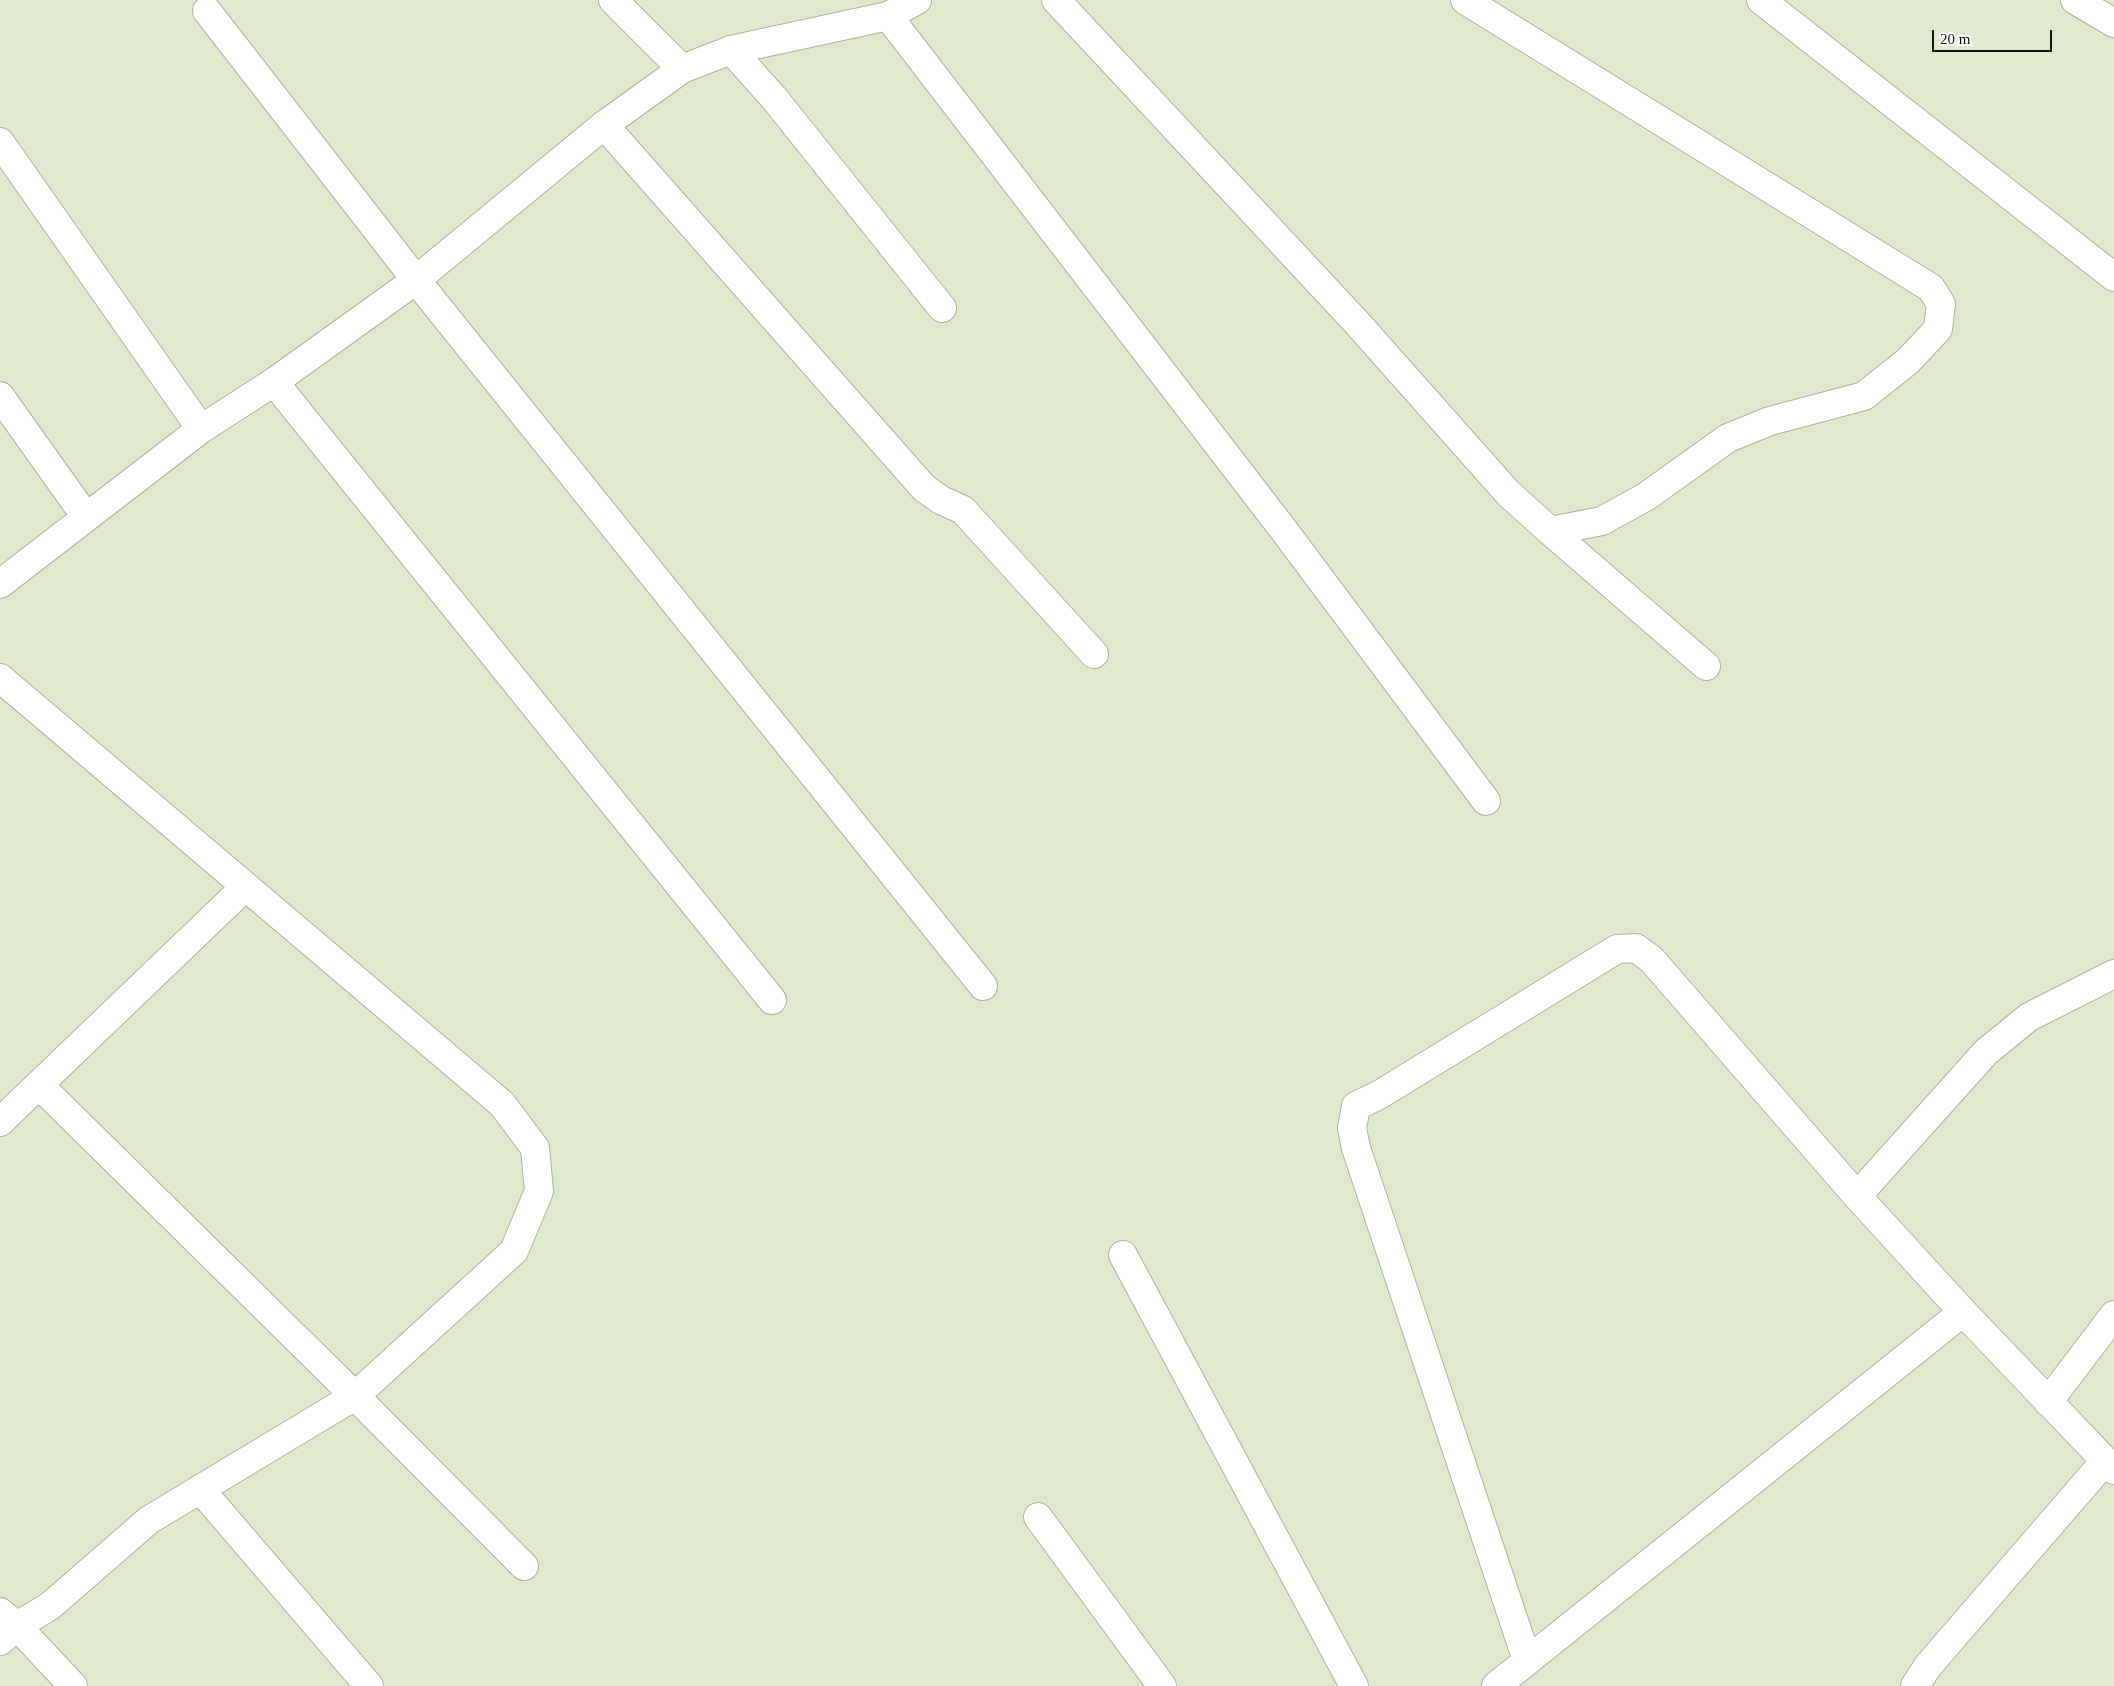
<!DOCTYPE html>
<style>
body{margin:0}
#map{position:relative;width:2114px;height:1686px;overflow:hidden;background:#dee9ce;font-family:"Times New Roman",serif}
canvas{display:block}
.scale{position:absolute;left:1932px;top:30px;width:120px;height:22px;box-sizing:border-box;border:2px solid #0f130a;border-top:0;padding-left:6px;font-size:15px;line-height:18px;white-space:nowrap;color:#0f130a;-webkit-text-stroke:4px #fff;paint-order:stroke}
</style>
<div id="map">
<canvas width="2114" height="1686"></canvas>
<div class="scale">20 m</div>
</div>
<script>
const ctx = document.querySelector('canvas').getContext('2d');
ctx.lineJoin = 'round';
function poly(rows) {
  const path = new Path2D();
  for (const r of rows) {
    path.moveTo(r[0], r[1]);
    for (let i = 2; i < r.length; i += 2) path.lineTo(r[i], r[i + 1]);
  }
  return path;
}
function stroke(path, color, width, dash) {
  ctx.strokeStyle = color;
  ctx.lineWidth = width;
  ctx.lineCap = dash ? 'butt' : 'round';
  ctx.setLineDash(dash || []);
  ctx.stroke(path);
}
const minor = poly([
 [613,0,682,69],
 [1056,0,1358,324,1508,493,1550,531,1602,521,1647,496,1728,438,1770,421,1864,396,1908,361,1938,329,1941,304,1931,288,1465,0],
 [1761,0,2114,277],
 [2075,0,2114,23],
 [207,11,416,280,983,986],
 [888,16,1286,533,1486,801],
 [731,50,774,98,942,308],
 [604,125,924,488,941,500,963,510,1094,654],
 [0,142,201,429],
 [274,382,772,1000],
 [0,396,86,517],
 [1550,531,1706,666],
 [0,678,502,1104,535,1148,539,1191,514,1251,355,1396,149,1520,50,1606,17,1626,0,1641],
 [39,1085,355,1396,524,1566],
 [0,1122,245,887],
 [1857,1196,1986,1052,2029,1017,2114,974],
 [1123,1255,1354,1686],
 [2048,1402,2114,1315],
 [200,1489,369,1686],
 [1038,1517,1162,1686],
 [0,1612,17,1626,73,1686],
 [1527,1660,1356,1148,1352,1128,1356,1106,1379,1095,1617,949,1636,948,1652,960,1857,1196,1963,1312,2114,1470],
 [1496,1686,1963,1312],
 [1915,1686,1928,1666,2105,1461]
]);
const tertiary = poly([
 [0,584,201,429,274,382,416,280,604,125,682,69,731,50,888,16,917,0]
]);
stroke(minor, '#abb59c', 30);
stroke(tertiary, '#abb59c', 30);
stroke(minor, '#fff', 28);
stroke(tertiary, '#fff', 28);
</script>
